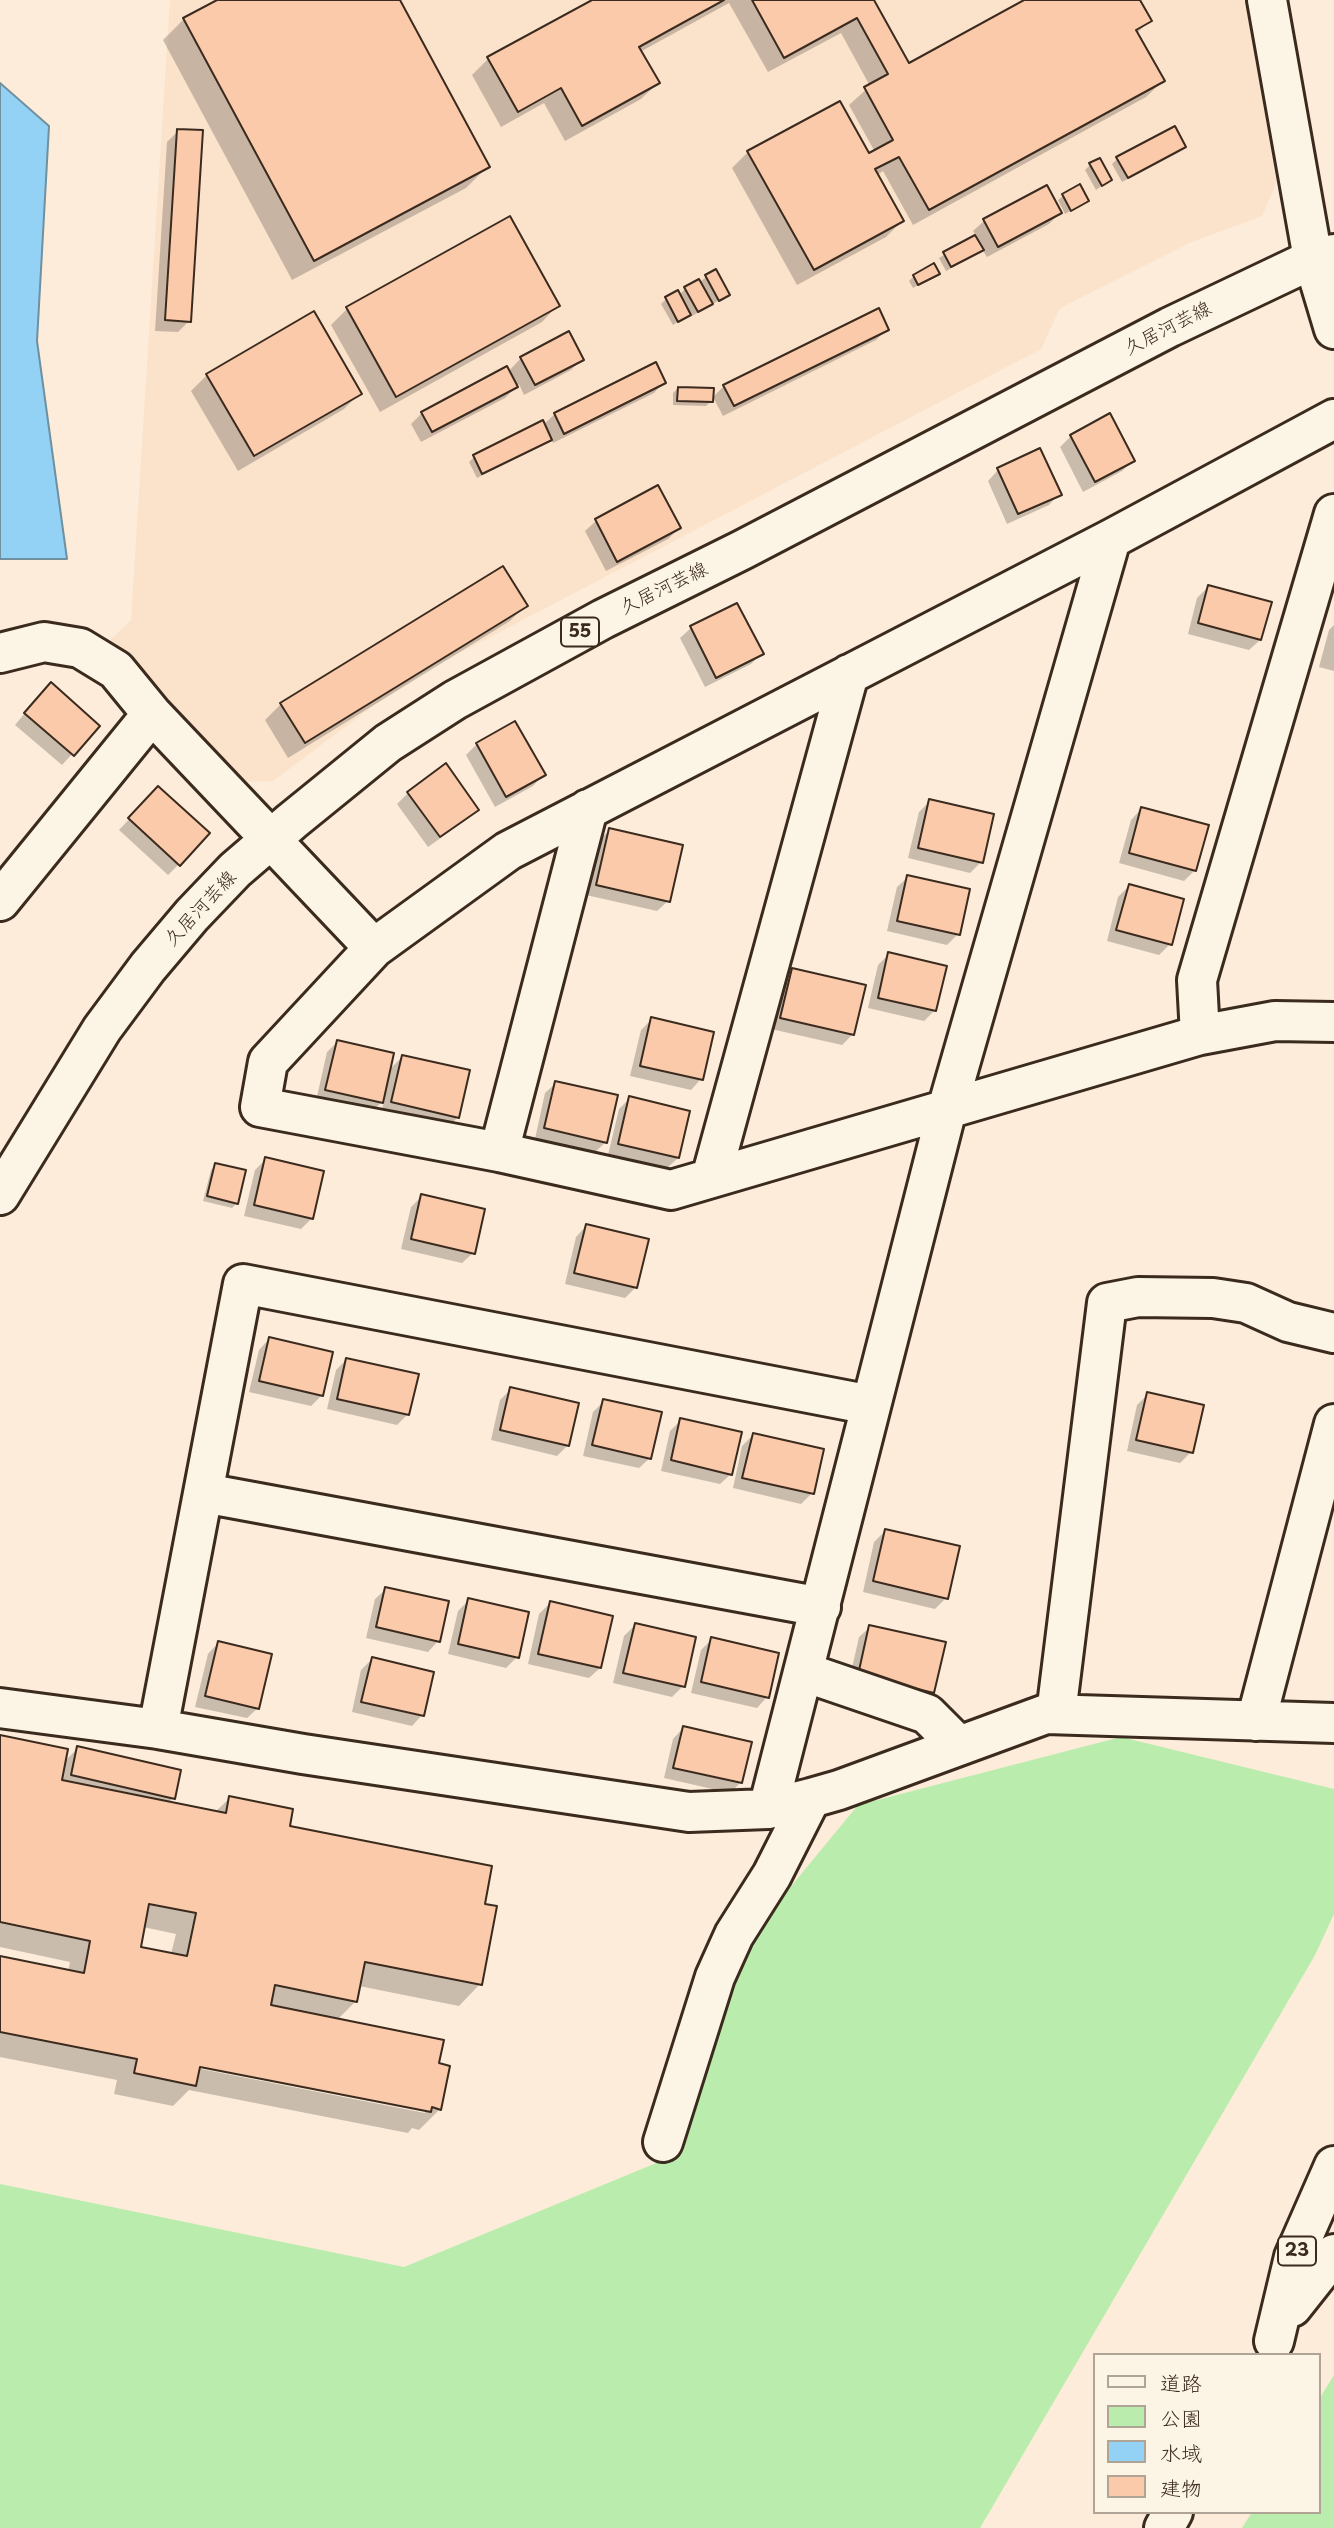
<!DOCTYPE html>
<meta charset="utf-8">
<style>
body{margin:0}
#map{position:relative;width:1334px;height:2528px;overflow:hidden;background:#fcecd9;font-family:"Playpen Sans","Klee One",sans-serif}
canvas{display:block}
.legend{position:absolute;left:1093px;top:2353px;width:228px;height:161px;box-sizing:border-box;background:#fcf5e5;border:2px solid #afa495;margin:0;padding:9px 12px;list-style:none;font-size:21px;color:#3b2a1e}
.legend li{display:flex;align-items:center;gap:14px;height:35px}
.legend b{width:35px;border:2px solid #afa495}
</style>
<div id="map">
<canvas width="1334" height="2528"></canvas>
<ul class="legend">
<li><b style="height:9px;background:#fcf5e5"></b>道路</li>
<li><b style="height:19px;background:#baecad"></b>公園</li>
<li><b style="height:19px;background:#93d2f5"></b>水域</li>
<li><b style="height:19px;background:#facaaa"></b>建物</li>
</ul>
</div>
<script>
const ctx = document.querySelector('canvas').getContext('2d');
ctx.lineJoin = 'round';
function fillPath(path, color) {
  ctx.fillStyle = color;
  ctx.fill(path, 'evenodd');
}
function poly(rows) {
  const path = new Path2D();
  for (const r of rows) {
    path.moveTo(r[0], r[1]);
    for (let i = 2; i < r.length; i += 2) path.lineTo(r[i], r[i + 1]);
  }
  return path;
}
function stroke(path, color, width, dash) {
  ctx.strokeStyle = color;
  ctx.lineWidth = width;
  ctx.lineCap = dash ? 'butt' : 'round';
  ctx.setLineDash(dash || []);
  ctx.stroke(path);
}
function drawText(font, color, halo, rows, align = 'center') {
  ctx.font = font + ' "Playpen Sans","Klee One",sans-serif';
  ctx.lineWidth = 5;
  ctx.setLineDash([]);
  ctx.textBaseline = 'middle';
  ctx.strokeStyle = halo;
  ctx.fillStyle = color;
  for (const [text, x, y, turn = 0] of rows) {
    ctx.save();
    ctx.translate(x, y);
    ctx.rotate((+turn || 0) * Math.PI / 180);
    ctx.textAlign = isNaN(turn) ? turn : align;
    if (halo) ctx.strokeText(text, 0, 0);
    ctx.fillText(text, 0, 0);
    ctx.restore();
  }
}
fillPath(poly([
 [170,0,1245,0,1277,181,1262,216,1189,243,1060,308,1041,349,429,669,373,706,273,781,243,782,125,653,107,643,131,620]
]), '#fbe2cb');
fillPath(poly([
 [1121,1737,1334,1789,1334,1914,1315,1955,980,2528,0,2528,0,2184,404,2267,683,2152,742,1946,858,1805],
 [1334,2375,1334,2528,1242,2528,1252,2512,1318,2512,1318,2401]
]), '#baecad');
const water = poly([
 [0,83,49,126,37,341,67,559,0,559,0,83]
]);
fillPath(water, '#93d2f5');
stroke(water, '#708f9f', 2);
fillPath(poly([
 [220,0,398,0,487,167,466,188,292,280,163,40,184,19],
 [596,0,872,0,909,65,1028,0,1138,0,1149,21,1136,34,1163,81,1146,97,913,225,883,171,877,175,902,221,886,237,797,285,732,168,748,152,868,156,875,152,849,105,870,86,841,33,768,72,729,3,640,52,658,83,641,99,565,141,544,103,501,127,472,75,488,59],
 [178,131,189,321,178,332,155,331,167,142],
 [1184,147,1179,152,1122,182,1112,164,1117,159],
 [1090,165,1110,180,1096,190,1085,170],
 [1063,196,1087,201,1065,214,1058,200],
 [1060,213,1049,224,987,257,982,249,977,254,946,271,939,258,976,236,973,231,984,221],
 [509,219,558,305,542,322,380,412,331,325,347,309],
 [938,273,913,288,909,281,914,276],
 [706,277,728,295,692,316,691,313,673,325,661,304,666,299,679,295,685,289,699,283],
 [887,329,876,340,723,416,713,397,724,386],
 [521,358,582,359,571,370,524,395,519,384,505,398,421,442,411,424,422,413,508,372],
 [207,375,360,393,344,409,238,471,191,391],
 [664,382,654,393,553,443,551,439,545,444,477,478,469,462,474,457,543,425,555,414],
 [678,388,711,401,706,406,673,405,673,393],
 [1071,436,1133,461,1122,471,1083,492,1060,447],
 [998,470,1059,494,1049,505,1007,524,988,481],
 [596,521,679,528,668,539,606,571,585,531],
 [1208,587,1260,640,1249,650,1188,634,1197,598],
 [526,605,510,621,288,758,265,720,281,704],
 [736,605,761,654,751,664,705,687,680,638,691,628],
 [1334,625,1334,671,1319,667,1329,630],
 [40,695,98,726,62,765,15,725],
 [514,723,543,775,533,786,495,807,466,755,477,744],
 [408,793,477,809,466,820,428,847,397,804],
 [148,799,179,864,168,875,119,830],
 [930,801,981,862,970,873,908,858,919,812],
 [1141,809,1195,870,1184,881,1119,863,1131,820],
 [610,830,668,901,657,911,586,895,599,840],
 [908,877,958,934,947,945,887,931,897,887],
 [1129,886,1170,944,1159,955,1107,941,1118,897],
 [889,954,935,1010,924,1021,868,1008,878,965],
 [792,970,853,1034,842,1045,771,1029,782,981],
 [652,1019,701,1079,691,1090,630,1076,641,1030],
 [338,1041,388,1071,403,1056,458,1117,447,1128,381,1112,385,1099,370,1113,316,1101,327,1052],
 [556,1083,606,1142,595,1152,535,1139,545,1093],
 [630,1098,678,1158,667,1168,608,1155,619,1109],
 [266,1159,312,1218,301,1229,244,1216,255,1170],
 [216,1165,237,1203,232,1208,203,1201,211,1170],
 [422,1196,473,1253,462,1263,401,1249,411,1207],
 [586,1226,636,1287,625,1298,565,1284,576,1237],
 [269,1339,322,1395,311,1406,249,1392,259,1350],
 [347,1359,408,1414,397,1425,327,1409,336,1370],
 [511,1389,568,1445,557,1456,491,1440,500,1400],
 [1148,1394,1191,1452,1180,1463,1127,1451,1137,1405],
 [604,1401,650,1458,639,1468,583,1456,593,1412],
 [681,1420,731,1474,720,1484,661,1471,670,1431],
 [753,1435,812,1493,801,1504,733,1488,742,1446],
 [885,1531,946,1598,935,1609,863,1592,874,1542],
 [386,1589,438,1641,428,1652,366,1638,375,1599],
 [469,1600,517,1657,506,1668,448,1654,458,1611],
 [550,1603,600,1668,589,1678,528,1664,539,1614],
 [635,1625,683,1686,672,1697,613,1683,624,1636],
 [870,1627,933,1692,922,1703,848,1686,859,1637],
 [712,1639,767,1697,757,1708,691,1693,701,1650],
 [218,1643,258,1708,247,1718,195,1707,208,1654],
 [372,1659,422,1715,412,1726,352,1712,361,1670],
 [683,1728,740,1783,730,1793,664,1778,673,1739],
 [0,1737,64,1762,78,1748,173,1798,168,1803,215,1812,230,1798,288,1827,483,1906,480,1984,459,2006,359,1986,356,2001,337,2020,437,2065,440,2109,419,2130,412,2128,408,2133,189,2090,173,2106,114,2094,117,2080,0,2057,0,1957,68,1972,70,1962,0,1947],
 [143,1927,176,1934,171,1954,139,1948],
 [191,2064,425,2110,425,2113,191,2067]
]), '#0003');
const building = poly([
 [217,0,400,0,490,167,314,261,183,18,217,0],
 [592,0,724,0,639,47,660,83,582,126,561,88,518,112,487,57,592,0],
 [752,0,874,0,909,63,1024,0,1140,0,1152,21,1136,30,1165,81,929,210,899,157,875,169,904,221,814,270,747,151,840,101,869,153,893,140,864,87,888,74,857,18,784,58,752,0],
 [1175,126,1186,147,1128,178,1116,157,1175,126],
 [177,129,203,130,191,322,165,320,177,129],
 [1100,158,1112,180,1102,186,1089,163,1100,158],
 [1080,184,1089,201,1071,211,1062,194,1080,184],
 [1047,185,1062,213,998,247,983,219,1047,185],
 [510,216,560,306,396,397,346,307,510,216],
 [975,235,984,250,951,267,943,252,975,235],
 [934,263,940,274,918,285,913,275,934,263],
 [716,269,730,295,719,301,705,275,716,269],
 [699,279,713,304,698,312,684,287,699,279],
 [678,290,691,315,678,322,665,297,678,290],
 [879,308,889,330,734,406,723,385,879,308],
 [314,311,362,394,254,456,206,374,314,311],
 [569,331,584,360,535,385,520,357,569,331],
 [656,362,666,383,564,434,554,413,656,362],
 [507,366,518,387,432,432,421,412,507,366],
 [678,387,714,388,713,402,677,401,678,387],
 [1110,413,1135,461,1095,482,1070,435,1110,413],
 [543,420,552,440,482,474,473,455,543,420],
 [1040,448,1062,495,1018,514,997,468,1040,448],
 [658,485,681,528,617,562,595,519,658,485],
 [503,566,528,606,305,743,280,703,503,566],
 [1208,585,1272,602,1261,640,1198,623,1208,585],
 [737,603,764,654,716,678,690,626,737,603],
 [51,682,100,726,74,756,24,713,51,682],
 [515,721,546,775,506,797,476,743,515,721],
 [446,763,479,810,440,837,407,792,446,763],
 [158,786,210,833,180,866,128,818,158,786],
 [929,799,994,814,983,863,918,848,929,799],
 [1141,807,1209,825,1196,871,1129,853,1141,807],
 [609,828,683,845,670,902,596,885,609,828],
 [907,875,970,889,960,935,897,921,907,875],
 [1129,884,1184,899,1172,945,1116,930,1129,884],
 [888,952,947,966,936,1011,878,998,888,952],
 [792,968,866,985,854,1035,780,1018,792,968],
 [651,1017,714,1032,703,1080,640,1066,651,1017],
 [337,1040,394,1053,383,1103,325,1090,337,1040],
 [402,1055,470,1070,459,1118,391,1102,402,1055],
 [555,1081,618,1095,607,1143,544,1128,555,1081],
 [629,1096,690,1111,679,1158,618,1144,629,1096],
 [265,1157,324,1171,313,1219,254,1205,265,1157],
 [215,1163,246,1170,238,1204,207,1196,215,1163],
 [421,1194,485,1209,475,1254,411,1239,421,1194],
 [586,1224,649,1239,637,1288,574,1273,586,1224],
 [269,1337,333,1352,323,1396,259,1381,269,1337],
 [346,1358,419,1374,409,1415,337,1399,346,1358],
 [510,1387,579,1403,569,1446,500,1430,510,1387],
 [1147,1392,1204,1405,1193,1453,1136,1440,1147,1392],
 [603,1399,662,1412,651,1459,592,1445,603,1399],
 [680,1418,742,1432,732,1475,671,1460,680,1418],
 [753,1433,824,1449,814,1494,742,1478,753,1433],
 [885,1529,960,1546,948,1599,873,1581,885,1529],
 [385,1587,449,1601,440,1642,376,1627,385,1587],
 [468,1598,529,1612,519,1658,458,1644,468,1598],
 [550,1601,613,1616,601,1668,538,1654,550,1601],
 [635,1623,696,1637,685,1687,623,1673,635,1623],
 [869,1625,946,1642,934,1693,858,1675,869,1625],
 [711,1637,779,1653,769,1698,701,1682,711,1637],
 [218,1641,272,1654,259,1709,205,1696,218,1641],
 [372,1657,434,1672,424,1716,361,1702,372,1657],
 [683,1726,752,1742,742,1783,673,1768,683,1726],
 [0,1735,68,1749,62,1780,226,1813,229,1796,293,1809,290,1826,492,1866,485,1904,497,1906,482,1985,365,1962,357,2002,275,1985,271,2005,444,2040,439,2063,450,2066,441,2110,432,2107,431,2112,200,2067,196,2086,134,2073,137,2059,0,2032,0,1956,84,1973,90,1941,0,1922,0,1735],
 [149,1904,196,1913,187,1956,141,1947,149,1904],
 [77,1746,181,1770,175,1799,71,1775,77,1746]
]);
fillPath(building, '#facaaa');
stroke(building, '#3b2a1e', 2);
const minor = poly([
 [1267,0,1313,259,1334,329],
 [1334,419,1111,539,508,851,374,948,268,1062,260,1107,499,1152,671,1190,1200,1035,1275,1021,1334,1022],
 [0,653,44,642,80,648,116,670,152,714],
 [0,901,152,714,374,948],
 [1200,1035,1197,980,1334,514],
 [499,1152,588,809],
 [711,1178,849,674],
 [204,1493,821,1607],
 [804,1672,927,1714,959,1746],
 [0,1708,158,1729,303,1754,689,1812,768,1809,811,1798,839,1790,1046,1714,1334,1723],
 [1056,1714,1107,1303,1138,1297,1213,1298,1246,1303,1288,1322,1334,1333],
 [1256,1721,1334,1424],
 [158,1729,243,1284,871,1405],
 [768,1809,947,1109,1111,539],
 [663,2142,715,1977,734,1935,772,1875,811,1798]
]);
const major = poly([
 [0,1195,102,1029,148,967,192,915,235,870,292,821,388,743,455,700,603,619,742,550,1170,327,1313,259,1334,254]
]);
const highway = poly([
 [1292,2307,1334,2254],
 [1274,2341,1294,2257,1334,2166],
 [1164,2528,1173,2512]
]);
stroke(minor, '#3b2a1e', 44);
stroke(major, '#3b2a1e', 44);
stroke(highway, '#3b2a1e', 44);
stroke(minor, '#fcf5e5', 38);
stroke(major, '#fcf5e5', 38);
stroke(highway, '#fcf5e5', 38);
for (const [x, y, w] of [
 [580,632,38],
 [1297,2251,38]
]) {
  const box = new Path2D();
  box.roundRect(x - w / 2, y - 14.5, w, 29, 5);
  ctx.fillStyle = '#fcf5e5';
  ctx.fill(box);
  stroke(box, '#3b2a1e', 2);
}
drawText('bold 18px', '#3b2a1e', null, [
 ["55",580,632],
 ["23",1297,2251]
]);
drawText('19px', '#3b2a1e', '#fcf5e5', [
 ["久居河芸線",1168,329,-27],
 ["久居河芸線",664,589,-26],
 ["久居河芸線",201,909,-47]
]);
</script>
